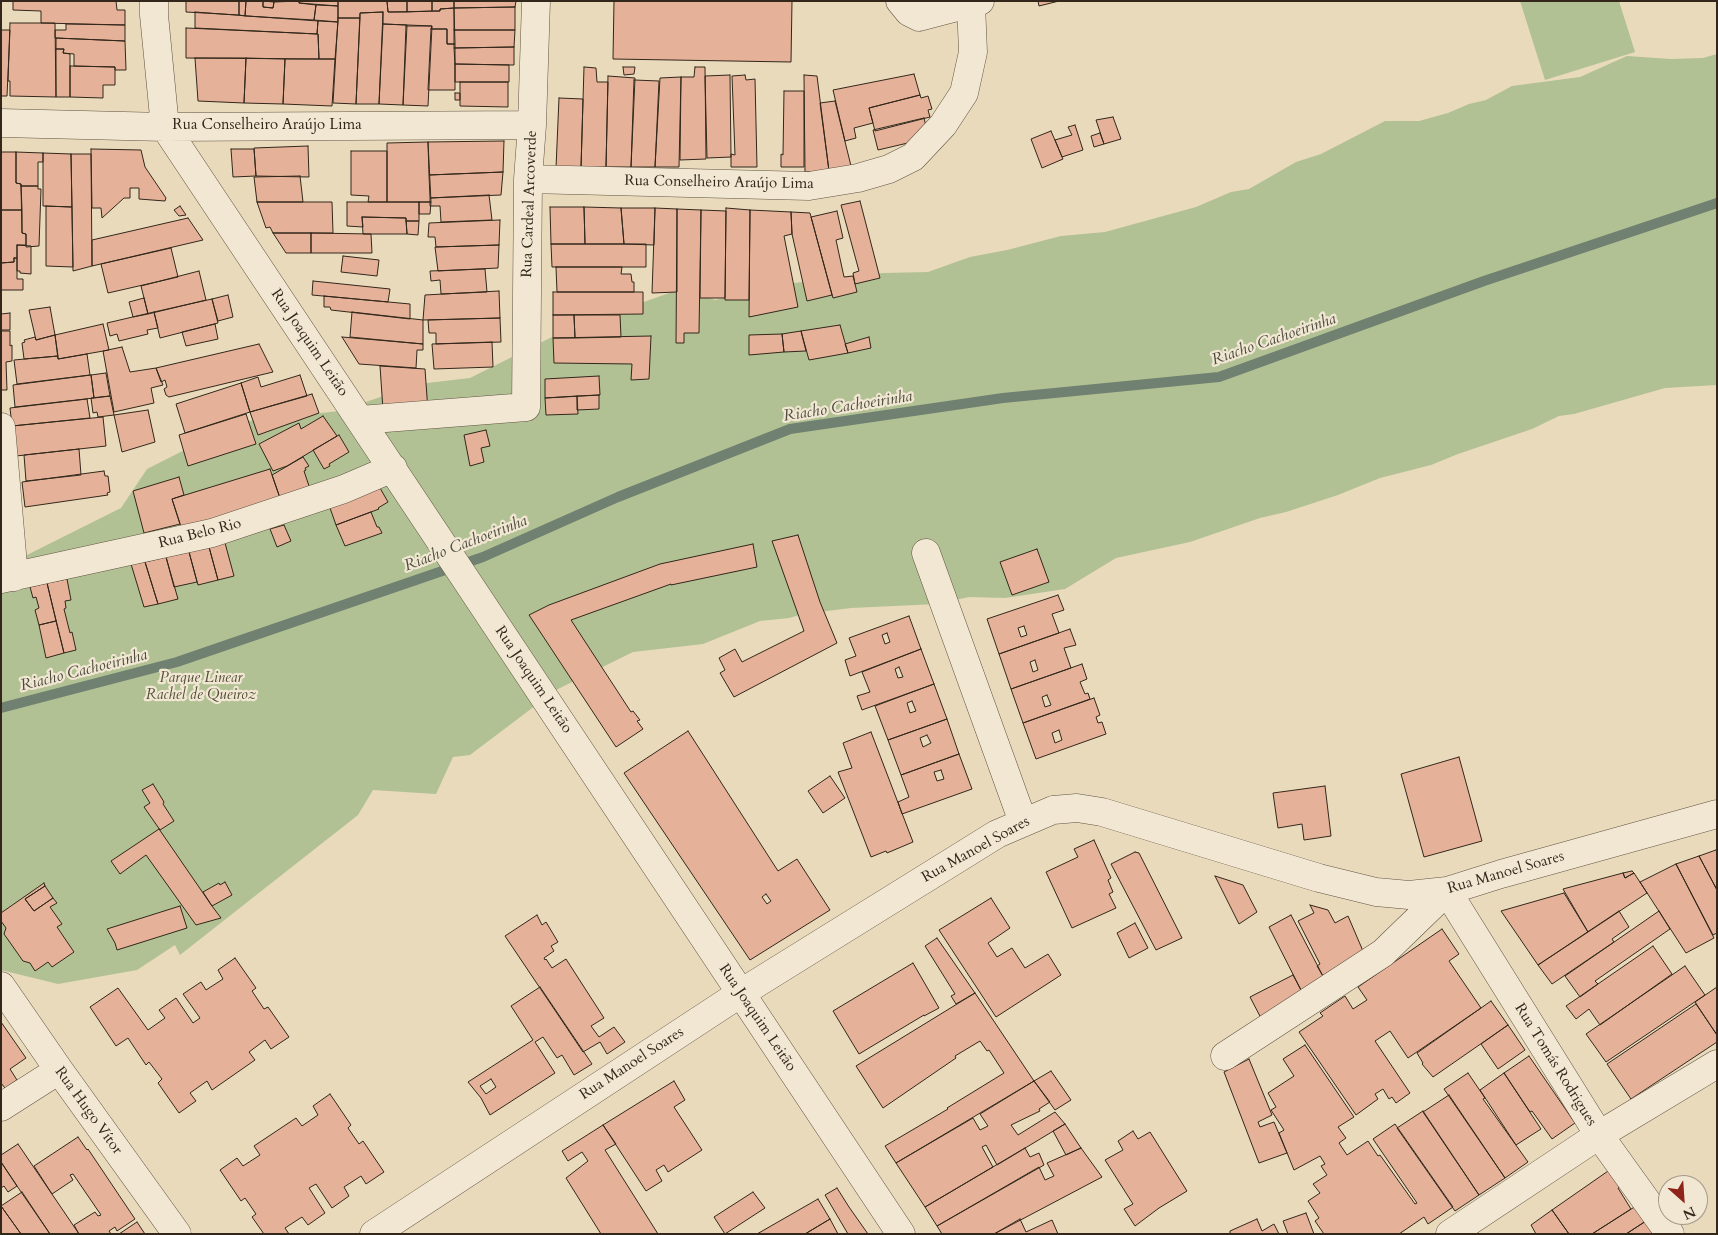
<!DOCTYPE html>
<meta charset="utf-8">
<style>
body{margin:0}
#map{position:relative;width:1718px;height:1235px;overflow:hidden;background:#e9dabc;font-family:Cardo,serif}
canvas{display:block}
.frame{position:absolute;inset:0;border:2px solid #32271a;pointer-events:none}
.north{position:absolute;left:1658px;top:1175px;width:50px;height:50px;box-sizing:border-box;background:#f1e7d3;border:1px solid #a59a89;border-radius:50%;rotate:154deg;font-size:14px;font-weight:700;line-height:20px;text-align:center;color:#32271a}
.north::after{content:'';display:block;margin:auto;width:18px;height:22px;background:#8f2418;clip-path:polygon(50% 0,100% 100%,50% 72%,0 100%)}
</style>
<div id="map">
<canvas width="1718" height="1235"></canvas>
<div class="frame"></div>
<div class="north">N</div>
</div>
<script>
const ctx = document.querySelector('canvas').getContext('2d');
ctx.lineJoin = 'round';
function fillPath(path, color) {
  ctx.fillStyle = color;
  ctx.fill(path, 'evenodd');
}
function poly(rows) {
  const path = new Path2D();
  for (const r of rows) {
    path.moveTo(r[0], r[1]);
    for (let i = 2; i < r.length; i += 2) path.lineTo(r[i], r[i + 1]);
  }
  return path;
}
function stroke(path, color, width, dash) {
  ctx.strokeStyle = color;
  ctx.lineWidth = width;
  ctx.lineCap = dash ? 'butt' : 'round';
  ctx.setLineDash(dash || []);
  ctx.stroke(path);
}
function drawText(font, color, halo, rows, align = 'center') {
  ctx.font = font + ' Cardo,serif';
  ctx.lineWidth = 4.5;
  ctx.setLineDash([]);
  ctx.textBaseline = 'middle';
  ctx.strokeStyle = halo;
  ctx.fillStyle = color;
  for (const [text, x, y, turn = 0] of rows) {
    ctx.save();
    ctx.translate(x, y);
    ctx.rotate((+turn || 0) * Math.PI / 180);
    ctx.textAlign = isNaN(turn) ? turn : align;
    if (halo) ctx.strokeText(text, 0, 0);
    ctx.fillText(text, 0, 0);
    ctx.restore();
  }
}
fillPath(poly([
 [1520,1,1619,1,1635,52,1545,80],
 [1717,54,1717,385,1665,388,1574,414,1559,416,1532,429,1458,454,1431,465,1380,478,1338,495,1286,512,1260,518,1190,542,1116,558,1065,589,1005,598,969,597,937,604,851,608,803,614,789,618,760,621,703,644,633,652,556,690,470,755,453,757,436,794,373,790,358,815,180,955,175,945,137,970,58,984,1,970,1,568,121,508,147,469,240,422,339,411,419,384,470,378,550,338,590,324,602,317,683,288,715,300,794,283,883,273,928,272,970,257,1007,250,1061,236,1105,232,1196,207,1231,192,1249,189,1296,162,1321,154,1385,121,1419,121,1448,113,1469,104,1486,100,1512,86,1580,77,1627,56,1671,59,1703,58]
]), '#b1c194');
stroke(poly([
 [1,708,177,662,483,557,618,497,790,429,1003,398,1219,377,1484,281,1717,203]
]), '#708071', 10);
const building = poly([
 [13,1,116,1,117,10,125,10,125,25,41,23,41,11,13,10,13,1],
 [186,1,239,1,239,15,186,12,186,1],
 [239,1,246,1,245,16,239,15,239,1],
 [246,1,263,1,263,7,273,8,274,2,299,1,299,3,316,5,314,20,245,16,246,1],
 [263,1,274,2,273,8,263,7,263,1],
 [299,1,338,1,338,6,299,3,299,1],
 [338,1,387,1,388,12,440,11,440,9,454,8,455,44,447,44,447,29,431,29,432,26,383,24,383,12,360,13,360,18,338,18,338,1],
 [387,1,407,1,407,12,388,12,387,1],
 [407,1,432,1,432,11,407,12,407,1],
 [432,1,454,1,454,8,440,9,440,11,432,11,432,1],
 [454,1,516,1,515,7,454,8,454,1],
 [614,1,792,1,791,62,613,59,614,1],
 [1038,1,1059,1,1039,6,1038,1],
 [316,5,338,6,338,22,314,20,316,5],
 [515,7,515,30,454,30,454,8,515,7],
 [195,12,262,17,318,21,317,34,195,28,195,12],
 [383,12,379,104,356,104,360,13,383,12],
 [338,18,360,18,356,104,333,103,338,18],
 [318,21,338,22,335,59,319,59,318,34,317,34,318,21],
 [10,23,55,23,56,97,10,96,10,81,8,81,10,23],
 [66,24,125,25,125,41,55,38,55,30,66,30,66,24],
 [383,24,407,25,403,105,379,104,383,24],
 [406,26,432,26,428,106,403,105,406,26],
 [186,28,318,34,319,59,186,58,186,28],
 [431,29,447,29,447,44,455,44,455,90,428,90,431,29],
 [1,30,10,30,7,96,1,96,1,30],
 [454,30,515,30,514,47,454,48,454,30],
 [56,38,125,41,126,70,115,70,115,67,74,66,74,54,63,53,64,49,56,49,56,38],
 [514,47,514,65,455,64,454,48,514,47],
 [56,49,64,49,63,53,70,54,70,97,56,97,56,49],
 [195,58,246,58,244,103,198,101,195,58],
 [246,58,285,59,283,104,244,103,246,58],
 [285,59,335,59,332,106,283,104,285,59],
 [455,64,509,65,509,82,455,82,455,64],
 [70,66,115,67,115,85,103,85,103,98,70,97,70,66],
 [584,67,596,68,597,82,608,82,606,167,581,168,584,67],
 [623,67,635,67,634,74,624,75,623,67],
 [695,67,705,67,706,159,680,160,681,77,694,77,695,67],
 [914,74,920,95,869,108,873,123,854,128,856,138,845,141,833,90,914,74],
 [730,75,731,157,707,158,705,76,730,75],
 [745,75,746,80,755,79,757,167,731,167,731,154,735,155,732,76,745,75],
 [804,75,817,76,829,171,805,172,804,75],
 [608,76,635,78,631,167,606,167,608,76],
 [681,77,679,167,655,167,660,78,681,77],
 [634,80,659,81,655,167,631,167,634,80],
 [460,82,508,82,508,107,460,106,460,82],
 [784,91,804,91,804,167,781,167,781,154,783,155,784,91],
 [455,93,460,93,460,100,455,100,455,93],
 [920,95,921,98,928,96,932,109,928,110,930,117,875,131,869,108,920,95],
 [559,98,583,99,581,168,556,168,559,98],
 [835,101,852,170,829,171,820,103,835,101],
 [1113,117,1121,139,1104,144,1096,120,1113,117],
 [924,118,929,138,878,150,873,130,924,118],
 [1075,125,1083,150,1062,157,1055,140,1072,135,1068,127,1075,125],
 [1051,131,1063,159,1042,168,1031,139,1051,131],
 [1100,133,1104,144,1094,147,1091,136,1100,133],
 [504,141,503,172,429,175,428,142,504,141],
 [428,142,431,202,387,202,387,143,428,142],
 [308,146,309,177,256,176,254,148,308,146],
 [91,149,141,150,145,167,166,198,165,201,139,199,139,188,130,188,130,198,124,198,102,218,101,208,92,208,91,149],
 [231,149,254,149,256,176,233,177,231,149],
 [351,151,387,151,387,202,368,202,369,196,351,195,351,151],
 [1,152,16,152,16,183,21,184,22,210,1,210,1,152],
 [16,152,43,153,43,162,38,162,38,186,21,186,21,184,16,183,16,152],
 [43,153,71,154,72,207,43,206,43,153],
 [71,154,91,154,92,266,73,271,71,154],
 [503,172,501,195,430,198,429,175,503,172],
 [300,176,303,202,257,202,254,177,300,176],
 [21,186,38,186,38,189,41,189,39,246,26,247,26,234,22,233,21,186],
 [489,195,492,220,441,222,440,206,430,206,430,198,489,195],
 [860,201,880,278,855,284,853,273,859,271,841,205,860,201],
 [257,202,332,202,333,233,273,233,270,227,266,228,257,202],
 [347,202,419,202,419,221,406,221,406,218,362,217,363,227,347,226,347,202],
 [419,202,431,202,430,214,419,214,419,202],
 [46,206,72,207,73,267,46,266,46,206],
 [180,206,186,215,179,216,174,210,180,206],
 [550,207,584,207,585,244,551,244,550,207],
 [584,207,621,208,624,244,585,244,584,207],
 [621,208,655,208,654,245,624,244,621,208],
 [655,208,677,209,677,292,652,293,655,208],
 [726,208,750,210,749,300,725,300,726,208],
 [677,209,701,210,699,333,684,333,684,343,676,343,677,209],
 [1,210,22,210,22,233,26,234,26,245,17,245,17,258,14,258,14,262,1,263,1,210],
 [701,210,726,211,725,298,700,298,701,210],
 [750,210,791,212,792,234,784,236,798,307,749,317,750,210],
 [837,211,843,238,836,240,844,277,853,276,857,292,833,298,811,217,837,211],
 [791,212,810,213,832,295,807,301,792,234,791,212],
 [362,217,406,218,407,234,363,234,362,217],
 [188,218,203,240,92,266,92,240,188,218],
 [500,220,499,245,436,247,435,237,428,237,429,223,500,220],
 [406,221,419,221,418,235,407,234,406,221],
 [273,233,311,233,311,253,286,253,273,233],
 [311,233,371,234,372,253,311,253,311,233],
 [551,244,646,244,646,267,552,267,551,244],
 [17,245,31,246,31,274,20,273,20,271,17,271,17,245],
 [499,245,498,268,438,271,435,247,499,245],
 [171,248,178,277,108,293,101,264,171,248],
 [343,256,379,260,377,276,341,272,343,256],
 [14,258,17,258,17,279,23,279,23,290,1,290,1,263,14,262,14,258],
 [556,267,622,267,621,274,631,274,632,282,634,282,634,292,557,292,556,267],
 [485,269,487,292,441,294,440,280,431,281,430,271,485,269],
 [199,271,206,300,148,314,141,286,199,271],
 [313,281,390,289,388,302,312,295,313,281],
 [499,291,500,318,423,320,425,295,499,291],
 [553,292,643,292,643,314,553,315,553,292],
 [228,295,233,317,218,321,212,299,228,295],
 [324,296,410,304,410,319,331,310,330,307,324,307,324,296],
 [144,298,148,314,133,317,129,302,144,298],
 [212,299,218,323,160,338,154,312,212,299],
 [50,307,55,335,36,340,29,310,50,307],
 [154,312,158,328,147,330,148,334,119,341,117,334,110,336,107,323,154,312],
 [352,312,423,320,423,344,350,337,352,312],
 [10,313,10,330,1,330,1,314,10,313],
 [553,315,574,315,575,338,553,338,553,315],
 [574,315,620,315,621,337,575,338,574,315],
 [500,318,501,342,436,344,436,333,429,333,428,320,500,318],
 [103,324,109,350,58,359,55,335,103,324],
 [215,324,218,339,186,346,182,332,215,324],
 [840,325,848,353,809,360,801,331,840,325],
 [1,331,10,331,10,346,12,345,12,361,6,362,7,390,1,390,1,331],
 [801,331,806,351,784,352,782,334,801,331],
 [782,334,784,352,749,355,749,335,782,334],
 [55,335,58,356,24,359,22,343,25,342,24,340,35,337,36,340,55,335],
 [651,336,649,379,631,380,632,364,554,363,553,338,651,336],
 [342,337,423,344,423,350,417,350,416,368,359,364,342,337],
 [869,337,871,348,848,353,845,344,869,337],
 [492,342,493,367,434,369,432,344,492,342],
 [259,344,273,372,169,397,166,395,164,389,167,387,165,380,161,382,156,368,259,344],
 [122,347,130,372,156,368,163,385,151,388,154,403,114,412,103,351,122,347],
 [87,354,90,375,17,384,14,360,58,356,58,359,87,354],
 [380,366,425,369,428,411,383,410,380,366],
 [106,373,110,396,94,398,91,375,106,373],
 [91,375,94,398,15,407,13,385,91,375],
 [300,375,307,396,250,412,241,383,258,377,261,387,300,375],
 [599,376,600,395,545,398,545,379,599,376],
 [241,383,250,412,185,433,176,404,241,383],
 [312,394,319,413,258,435,250,412,312,394],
 [599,395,599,409,577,410,577,396,599,395],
 [110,396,114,415,98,417,97,412,93,413,91,398,110,396],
 [577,396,578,414,546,415,545,398,577,396],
 [87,399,90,418,12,426,10,408,87,399],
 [148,410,155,442,122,452,114,415,148,410],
 [246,414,256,444,188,466,179,435,246,414],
 [323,416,337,436,287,466,273,471,259,444,299,423,301,429,323,416],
 [103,417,106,446,16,456,12,426,103,417],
 [486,430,490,446,481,448,484,462,470,466,464,435,486,430],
 [339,435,349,452,329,464,330,466,324,469,313,450,339,435],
 [79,449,81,475,26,481,24,455,79,449],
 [303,457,309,466,305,468,306,470,304,471,310,489,280,498,272,475,303,457],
 [270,469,280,498,182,530,172,499,270,469],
 [104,471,105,476,108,476,110,492,107,493,108,495,25,507,22,482,104,471],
 [179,477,184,495,172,499,180,524,144,533,133,491,179,477],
 [380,488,388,502,378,508,379,509,336,525,330,508,380,488],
 [371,512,377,527,379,527,382,533,345,546,336,525,371,512],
 [284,525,291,541,277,547,270,529,284,525],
 [798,535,820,602,837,643,734,697,720,673,725,670,719,658,735,649,742,662,804,631,772,541,798,535],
 [225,543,234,576,218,580,209,547,225,543],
 [753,544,757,567,671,585,671,584,571,620,631,712,633,711,640,720,637,721,643,729,616,747,529,615,549,605,660,564,753,544],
 [209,547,218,580,198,585,189,552,209,547],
 [1037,549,1049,582,1012,595,1000,562,1037,549],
 [189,552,197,582,174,587,166,557,189,552],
 [166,557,178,599,158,604,145,562,166,557],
 [145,562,158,604,144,607,131,564,145,562],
 [67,579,71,600,65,601,66,608,64,609,70,633,72,632,76,650,64,653,47,583,67,579],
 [47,583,56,621,39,625,35,610,39,608,36,597,33,598,30,587,47,583],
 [1058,595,1064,610,1052,614,1059,633,999,654,987,619,1058,595],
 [1024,626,1027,635,1021,637,1018,628,1024,626],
 [909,616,921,649,850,676,845,660,856,656,849,638,909,616],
 [887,633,890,642,885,644,882,635,887,633],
 [56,621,64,653,46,658,39,625,56,621],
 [1070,629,1076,645,1064,648,1071,668,1011,689,999,654,1070,629],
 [1035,660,1038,670,1033,672,1030,662,1035,660],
 [921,649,934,684,862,710,857,696,870,692,862,672,921,649],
 [899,667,903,677,898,678,895,669,899,667],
 [1082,664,1087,679,1080,682,1085,694,1088,693,1090,699,1023,723,1011,689,1082,664],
 [1047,695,1051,705,1045,707,1042,697,1047,695],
 [934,684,947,719,888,740,875,706,934,684],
 [912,701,916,711,910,713,907,703,912,701],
 [1094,698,1100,715,1096,717,1098,723,1102,722,1106,734,1036,759,1023,723,1094,698],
 [1059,730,1062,740,1055,743,1052,733,1059,730],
 [947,719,959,754,901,775,888,740,947,719],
 [927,735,931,743,923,747,920,738,927,735],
 [688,731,778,871,797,859,830,910,750,960,624,773,688,731],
 [766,894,771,901,767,904,762,897,766,894],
 [871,732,913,842,887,853,886,851,871,857,838,772,852,768,843,743,871,732],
 [959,754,972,789,902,814,898,802,909,797,901,775,959,754],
 [941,770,944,779,937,781,934,772,941,770],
 [1459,757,1482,841,1424,857,1401,774,1459,757],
 [830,776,845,798,823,813,808,791,830,776],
 [153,784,164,802,163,804,174,821,160,830,144,807,150,803,142,790,153,784],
 [1325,786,1331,836,1304,840,1302,824,1278,828,1273,793,1325,786],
 [159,829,212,906,221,918,196,925,146,855,120,874,111,861,159,829],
 [1094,840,1111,878,1108,880,1113,892,1109,894,1116,908,1072,928,1046,872,1078,857,1074,849,1094,840],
 [1716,850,1717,851,1717,890,1699,856,1716,850],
 [1135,852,1139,853,1182,938,1156,950,1111,864,1135,852],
 [1699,856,1717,890,1717,933,1713,935,1676,864,1699,856],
 [1676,864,1714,938,1686,953,1640,882,1676,864],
 [1632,871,1634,873,1625,878,1623,873,1632,871],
 [1623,873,1625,878,1634,873,1647,893,1588,932,1563,889,1623,873],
 [1215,876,1243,885,1257,912,1239,924,1215,876],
 [225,882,232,895,212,906,203,892,219,883,220,885,225,882],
 [44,883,45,886,25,899,34,911,53,898,57,903,50,907,62,924,57,927,74,952,52,967,48,962,35,971,30,963,23,961,4,934,6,928,1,921,1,913,44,883],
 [45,886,53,898,34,911,25,899,45,886],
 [1564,893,1588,932,1538,965,1501,911,1564,893],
 [991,898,1010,928,988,943,997,957,1012,948,1025,968,1048,954,1061,975,996,1017,939,930,991,898],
 [1310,905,1328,910,1335,923,1348,916,1363,951,1324,978,1317,966,1320,964,1298,921,1314,913,1310,905],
 [180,906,187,928,117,950,115,943,107,929,180,906],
 [1619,911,1629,927,1612,939,1614,942,1552,984,1538,965,1619,911],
 [1659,911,1670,929,1595,981,1598,984,1580,997,1565,976,1659,911],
 [537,915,542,925,546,922,558,942,551,946,554,951,544,958,545,960,546,959,552,968,566,959,604,1018,591,1026,599,1037,614,1027,625,1042,607,1054,600,1042,583,1052,505,936,537,915],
 [1291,915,1324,978,1302,992,1269,927,1291,915],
 [1135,923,1148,948,1129,958,1117,933,1135,923],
 [1442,929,1459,954,1449,961,1481,1008,1408,1058,1390,1031,1375,1041,1410,1093,1396,1103,1392,1097,1389,1099,1383,1089,1375,1094,1378,1099,1356,1115,1299,1032,1323,1016,1320,1013,1345,996,1353,1009,1367,1000,1358,987,1442,929],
 [937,938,975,993,956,1004,951,996,955,994,925,946,937,938],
 [1653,946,1672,974,1600,1025,1589,1009,1576,1019,1566,1006,1653,946],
 [235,958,256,988,252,991,264,1009,268,1007,289,1037,271,1049,265,1040,249,1052,255,1060,212,1090,207,1081,190,1093,196,1101,179,1113,158,1083,162,1079,149,1062,146,1065,128,1038,116,1046,90,1007,118,988,148,1030,165,1018,159,1010,176,998,193,1023,200,1018,183,994,201,982,206,990,223,979,218,970,235,958],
 [913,963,939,1008,924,1016,924,1015,859,1054,833,1011,913,963],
 [1685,966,1705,995,1606,1062,1586,1034,1685,966],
 [1293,975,1302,992,1262,1020,1250,997,1293,975],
 [540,987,592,1064,574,1075,562,1055,557,1058,543,1037,535,1042,555,1073,490,1115,481,1098,468,1082,533,1040,511,1006,540,987],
 [491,1079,496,1087,486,1094,480,1086,491,1079],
 [1717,987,1717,1035,1695,1002,1717,987],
 [975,993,1034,1081,896,1163,885,1146,948,1109,947,1108,1004,1073,989,1050,987,1051,980,1041,955,1056,956,1058,883,1108,856,1066,975,993],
 [1491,1001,1508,1025,1433,1077,1422,1064,1423,1063,1417,1053,1491,1001],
 [1696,1004,1717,1035,1717,1042,1631,1099,1607,1064,1696,1004],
 [1,1022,26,1058,10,1069,17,1080,5,1088,1,1083,1,1022],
 [1508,1025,1525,1050,1498,1069,1481,1044,1508,1025],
 [1305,1045,1354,1117,1338,1127,1346,1138,1339,1143,1347,1155,1368,1141,1378,1156,1380,1155,1415,1204,1417,1203,1373,1139,1395,1124,1453,1207,1428,1224,1424,1217,1399,1234,1324,1234,1315,1221,1319,1218,1308,1201,1320,1193,1313,1184,1327,1175,1321,1166,1325,1164,1320,1156,1294,1170,1279,1133,1284,1130,1271,1110,1276,1107,1268,1093,1294,1076,1283,1059,1305,1045],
 [1529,1056,1575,1123,1552,1139,1532,1111,1530,1112,1504,1073,1529,1056],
 [1249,1059,1272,1115,1258,1122,1260,1127,1274,1122,1287,1153,1259,1163,1224,1072,1249,1059],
 [1051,1071,1071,1100,1055,1110,1034,1081,1051,1071],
 [1468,1073,1485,1098,1483,1099,1528,1162,1505,1178,1444,1089,1468,1073],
 [1504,1073,1541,1129,1516,1145,1480,1090,1504,1073],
 [674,1081,685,1100,674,1107,702,1150,668,1172,664,1165,656,1170,662,1181,646,1191,603,1125,674,1081],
 [1034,1081,1050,1102,1039,1109,1040,1111,1011,1125,1018,1135,1055,1112,1065,1124,997,1165,986,1145,982,1147,993,1167,925,1207,896,1163,973,1118,980,1130,988,1126,980,1114,1034,1081],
 [330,1094,351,1125,348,1128,359,1144,363,1141,384,1172,366,1184,361,1176,344,1187,349,1196,332,1208,316,1184,309,1188,325,1213,308,1225,302,1217,285,1228,289,1234,264,1234,252,1217,256,1214,245,1198,241,1201,220,1170,237,1158,243,1166,260,1155,254,1146,296,1118,302,1126,318,1115,313,1106,330,1094],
 [1449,1095,1505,1178,1479,1195,1423,1112,1449,1095],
 [1423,1111,1479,1195,1455,1211,1397,1128,1423,1111],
 [1065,1124,1081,1148,1066,1155,1053,1131,1065,1124],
 [603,1125,616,1144,605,1150,658,1234,601,1234,566,1178,588,1161,582,1152,568,1161,562,1151,603,1125],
 [1133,1131,1138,1139,1150,1132,1187,1191,1159,1208,1135,1226,1124,1209,1133,1204,1105,1160,1123,1150,1118,1141,1133,1131],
 [78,1137,87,1150,88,1149,135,1219,117,1231,115,1227,109,1231,111,1234,79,1234,74,1225,95,1212,98,1216,101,1215,73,1174,70,1175,73,1180,52,1194,34,1166,78,1137],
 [18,1144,75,1228,79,1234,50,1234,17,1186,1,1162,1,1155,18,1144],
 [1025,1148,1030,1157,1039,1153,1044,1165,937,1226,925,1207,1025,1148],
 [1081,1148,1102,1177,994,1234,942,1234,937,1226,1039,1167,1045,1180,1054,1176,1047,1163,1081,1148],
 [1,1162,17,1186,8,1192,4,1186,1,1188,1,1162],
 [1611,1169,1623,1186,1618,1188,1631,1209,1592,1234,1569,1234,1552,1210,1611,1169],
 [837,1188,849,1207,868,1234,848,1234,825,1195,837,1188],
 [22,1192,50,1234,21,1234,1,1206,22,1192],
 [753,1192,765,1208,725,1234,714,1217,753,1192],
 [818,1199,830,1219,805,1234,757,1234,818,1199],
 [1,1206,21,1234,1,1234,1,1206],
 [1636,1206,1646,1221,1626,1234,1592,1234,1636,1206],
 [1552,1210,1569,1234,1536,1234,1531,1225,1552,1210],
 [1306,1213,1314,1234,1288,1234,1283,1221,1306,1213],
 [830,1219,838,1234,805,1234,830,1219],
 [1020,1219,1026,1232,1052,1220,1058,1234,994,1234,1020,1219],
 [1257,1219,1262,1231,1274,1224,1279,1234,1230,1234,1230,1231,1257,1219],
 [1646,1221,1655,1234,1626,1234,1646,1221],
 [137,1222,145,1234,119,1234,137,1222]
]);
fillPath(building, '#e5b299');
stroke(building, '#32271a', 1);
const minor = poly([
 [154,1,154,15,165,127,901,1234],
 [900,1,909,12,919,17,980,1],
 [1,123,165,127,532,125],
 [528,179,809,186,858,178,889,169,913,157,943,125,964,93,973,52,971,4],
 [360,420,526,407,528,179,532,125,536,1],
 [1,427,14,577],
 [926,553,1023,822],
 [1,579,212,533,344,489,393,468],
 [1,986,59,1070,177,1234],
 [1225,1056,1383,953,1447,891,1599,1135,1670,1234],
 [1,1107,59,1070],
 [374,1234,741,993,997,834,1053,810,1077,808,1102,812,1319,878,1376,892,1409,895,1447,891,1501,874,1717,814],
 [1450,1234,1599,1135,1717,1064]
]);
stroke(minor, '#605442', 29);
stroke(minor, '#f1e7d3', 28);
drawText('15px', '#32271a', '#f1e7d3', [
 ["Rua Conselheiro Araújo Lima",267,126],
 ["Rua Conselheiro Araújo Lima",719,183,1],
 ["Rua Cardeal Arcoverde",530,204,-88],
 ["Rua Joaquim Leitão",309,343,56],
 ["Rua Belo Rio",200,534,-14],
 ["Rua Joaquim Leitão",533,680,56],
 ["Rua Manoel Soares",976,850,-29],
 ["Rua Manoel Soares",1506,873,-16],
 ["Rua Joaquim Leitão",757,1018,56],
 ["Rua Manoel Soares",632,1064,-33],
 ["Rua Tomás Rodrigues",1555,1065,58],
 ["Rua Hugo Vítor",88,1111,54]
]);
drawText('italic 15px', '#524e38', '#f1e7d3', [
 ["Parque Linear",201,679],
 ["Rachel de Queiroz",201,696]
]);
drawText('italic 16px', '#4c4c3e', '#f1e7d3', [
 ["Riacho Cachoeirinha",1274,340,-19],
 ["Riacho Cachoeirinha",848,407,-9],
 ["Riacho Cachoeirinha",466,544,-21],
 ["Riacho Cachoeirinha",84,671,-14]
]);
</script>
